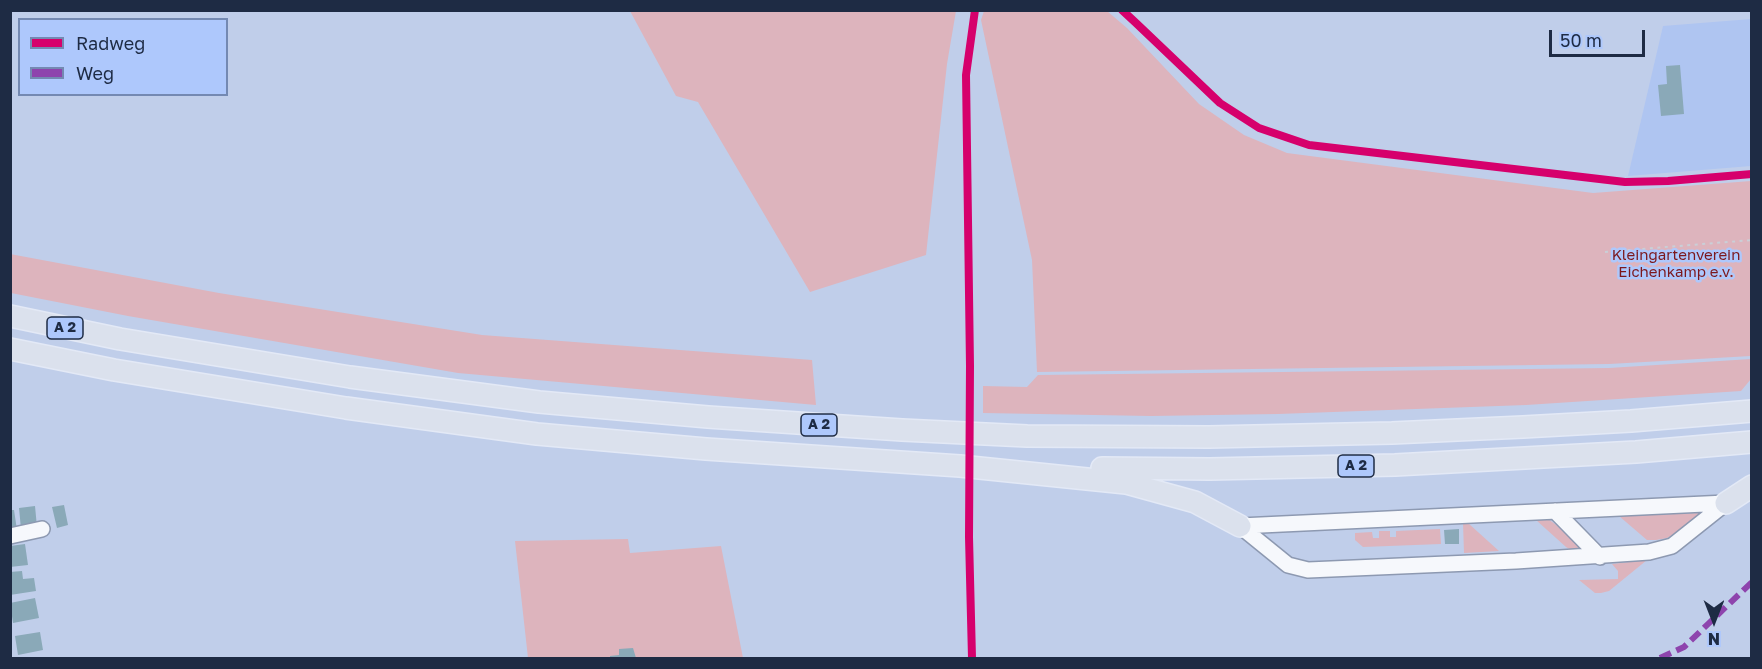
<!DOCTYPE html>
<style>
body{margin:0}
#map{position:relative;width:1762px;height:669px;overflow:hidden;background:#c0ceea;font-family:"Golos Text",sans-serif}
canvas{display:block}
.frame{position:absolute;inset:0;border:12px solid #1e2b44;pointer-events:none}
.legend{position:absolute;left:18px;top:18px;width:210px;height:78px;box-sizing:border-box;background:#aec8fc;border:2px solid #7489b2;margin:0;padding:8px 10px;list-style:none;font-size:18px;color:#1e2b44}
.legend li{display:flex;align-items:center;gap:12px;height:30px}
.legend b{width:30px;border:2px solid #7489b2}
.north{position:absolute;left:1684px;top:591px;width:60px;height:60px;-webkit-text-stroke:4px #aec8fc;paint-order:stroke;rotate:180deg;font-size:16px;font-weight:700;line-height:24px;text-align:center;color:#1e2b44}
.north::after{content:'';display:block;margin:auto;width:21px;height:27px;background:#1e2b44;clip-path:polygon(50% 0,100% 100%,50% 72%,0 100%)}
.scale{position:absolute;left:1549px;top:30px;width:96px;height:27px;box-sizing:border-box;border:3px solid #1e2b44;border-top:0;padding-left:8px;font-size:18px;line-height:21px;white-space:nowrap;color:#1e2b44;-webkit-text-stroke:4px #aec8fc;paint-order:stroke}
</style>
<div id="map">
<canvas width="1762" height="669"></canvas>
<div class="frame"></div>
<ul class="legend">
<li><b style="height:8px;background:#d6006c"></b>Radweg</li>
<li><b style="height:8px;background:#8e44ad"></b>Weg</li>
</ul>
<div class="north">N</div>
<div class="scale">50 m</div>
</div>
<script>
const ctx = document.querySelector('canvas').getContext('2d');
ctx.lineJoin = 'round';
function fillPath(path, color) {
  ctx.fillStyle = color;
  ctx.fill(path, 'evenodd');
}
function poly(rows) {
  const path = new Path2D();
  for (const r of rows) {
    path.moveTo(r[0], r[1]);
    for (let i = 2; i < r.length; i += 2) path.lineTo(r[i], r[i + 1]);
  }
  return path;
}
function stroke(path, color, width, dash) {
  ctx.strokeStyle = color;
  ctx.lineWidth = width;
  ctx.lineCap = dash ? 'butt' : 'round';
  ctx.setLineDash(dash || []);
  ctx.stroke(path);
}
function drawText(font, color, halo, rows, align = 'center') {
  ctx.font = font + ' "Golos Text",sans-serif';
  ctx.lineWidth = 5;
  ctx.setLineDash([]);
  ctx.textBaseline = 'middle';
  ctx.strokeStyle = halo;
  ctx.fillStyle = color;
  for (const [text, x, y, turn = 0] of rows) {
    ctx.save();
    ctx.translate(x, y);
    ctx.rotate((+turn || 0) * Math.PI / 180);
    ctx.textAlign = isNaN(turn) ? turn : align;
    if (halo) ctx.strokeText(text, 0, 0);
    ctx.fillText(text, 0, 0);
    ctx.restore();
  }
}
fillPath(poly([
 [1751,19,1751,166,1628,176,1663,26]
]), '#afc5f1');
fillPath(poly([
 [630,11,956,11,947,64,926,255,810,292,698,102,676,96],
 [984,11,1107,11,1127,28,1199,104,1244,135,1287,153,1593,193,1751,181,1751,356,1609,364,1037,372,1032,260,981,20],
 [10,254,219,293,482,335,812,360,816,405,458,373,128,316,11,293],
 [1751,359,1751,379,1741,391,1526,405,1278,414,1151,416,983,413,983,386,1027,387,1038,375,1609,368],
 [1700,513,1702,515,1681,530,1667,538,1656,540,1647,540,1619,516],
 [1548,519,1555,524,1586,552,1574,552,1566,547,1536,520],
 [1463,523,1468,523,1499,551,1464,553],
 [1440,529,1441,544,1363,547,1355,540,1355,533,1372,532,1373,538,1379,538,1379,531,1390,531,1390,537,1396,537,1396,531],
 [628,539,630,553,721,546,743,658,528,658,515,541],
 [1647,560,1609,591,1601,593,1595,593,1579,580,1618,579,1618,571,1612,564]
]), '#ddb4bd');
fillPath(poly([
 [1680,65,1684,114,1661,116,1658,85,1667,84,1666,66],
 [64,505,68,525,57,528,52,507],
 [35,506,37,527,21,529,19,508],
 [10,510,14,510,17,530,10,531],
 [1459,529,1459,544,1445,544,1444,530],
 [25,544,28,565,10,567,10,546],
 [22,571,23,579,34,578,36,591,10,595,10,572],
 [35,598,39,618,13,623,10,603],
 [40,632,43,650,18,655,15,636],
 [633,648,636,658,610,658,610,656,619,655,619,649]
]), '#8aa9b8');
const minor = poly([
 [1555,511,1600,557],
 [1240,526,1288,565,1308,570,1516,561,1649,552,1672,546,1726,503],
 [1240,526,1726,503],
 [10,536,42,529]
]);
const highway = poly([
 [10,316,120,339,350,377,539,402,708,417,902,430,1027,436,1209,437,1392,433,1523,427,1631,421,1752,411],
 [10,349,114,370,346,408,537,434,706,449,960,466,1126,483,1195,502,1240,526],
 [1102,468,1210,469,1395,465,1636,452,1752,442],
 [1726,503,1752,486]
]);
stroke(minor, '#8d99b1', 18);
stroke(highway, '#e3e9f6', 24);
stroke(poly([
 [1605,252,1752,240]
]), '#cacfd7', 2, [3, 4.5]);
stroke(minor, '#f6f8fc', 15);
stroke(highway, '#dbe1ed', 21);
stroke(poly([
 [1660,658,1684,647,1752,582]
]), '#8e44ad', 6, [12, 6]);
stroke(poly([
 [1122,10,1136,23,1220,103,1259,128,1309,145,1625,182,1668,181,1752,174],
 [972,658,969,537,970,366,966,75,975,10]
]), '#d6006c', 8);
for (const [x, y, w] of [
 [65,328,36],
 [819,425,36],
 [1356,466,36]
]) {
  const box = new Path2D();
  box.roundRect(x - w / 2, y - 11, w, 22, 4.5);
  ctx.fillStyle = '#aec8fc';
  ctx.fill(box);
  stroke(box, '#1e2b44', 1.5);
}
drawText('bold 14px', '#1e2b44', null, [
 ["A 2",65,328],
 ["A 2",819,425],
 ["A 2",1356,466]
]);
drawText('15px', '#7c181d', '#aec8fc', [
 ["Kleingartenverein",1676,255],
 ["Eichenkamp e.v.",1676,272]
]);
</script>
